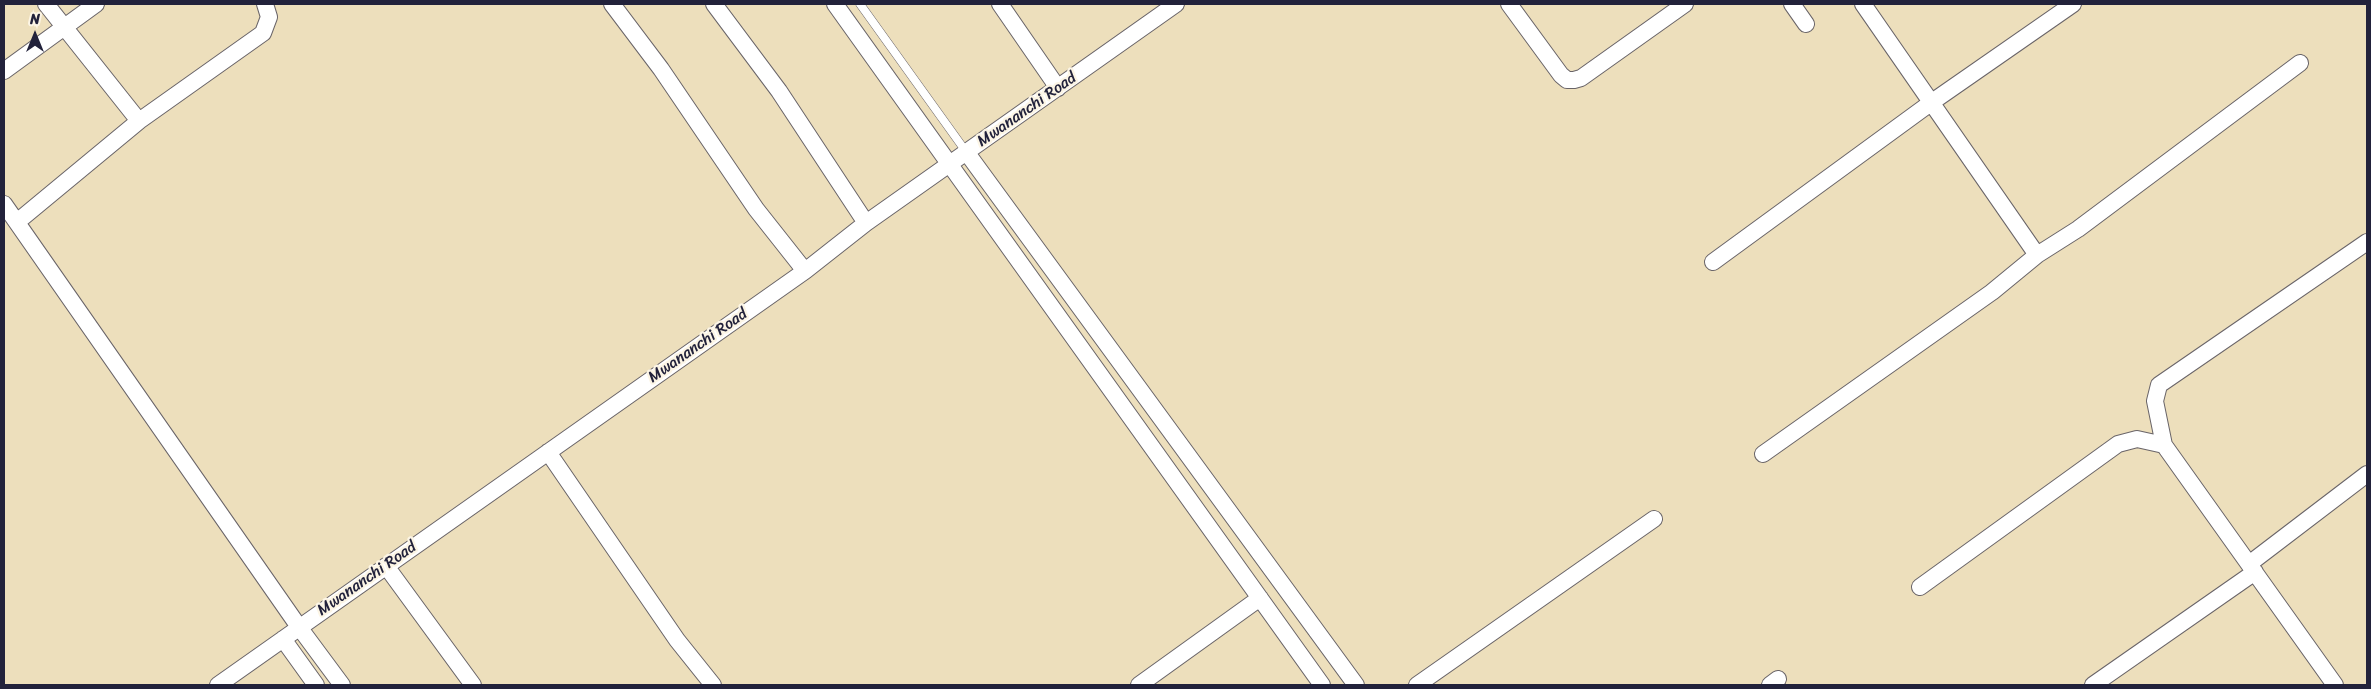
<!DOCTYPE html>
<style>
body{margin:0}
#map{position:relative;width:2371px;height:689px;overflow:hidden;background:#eddfbc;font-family:Sriracha,sans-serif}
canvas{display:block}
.frame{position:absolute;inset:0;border:5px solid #22223b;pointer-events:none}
.north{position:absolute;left:10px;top:10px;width:50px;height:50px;-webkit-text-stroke:4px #fcf5e5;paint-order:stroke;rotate:0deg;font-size:14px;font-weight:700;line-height:20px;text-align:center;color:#22223b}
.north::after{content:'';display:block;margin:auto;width:18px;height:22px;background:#22223b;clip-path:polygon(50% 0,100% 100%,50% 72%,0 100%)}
</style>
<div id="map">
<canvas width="2371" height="689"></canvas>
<div class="frame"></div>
<div class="north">N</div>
</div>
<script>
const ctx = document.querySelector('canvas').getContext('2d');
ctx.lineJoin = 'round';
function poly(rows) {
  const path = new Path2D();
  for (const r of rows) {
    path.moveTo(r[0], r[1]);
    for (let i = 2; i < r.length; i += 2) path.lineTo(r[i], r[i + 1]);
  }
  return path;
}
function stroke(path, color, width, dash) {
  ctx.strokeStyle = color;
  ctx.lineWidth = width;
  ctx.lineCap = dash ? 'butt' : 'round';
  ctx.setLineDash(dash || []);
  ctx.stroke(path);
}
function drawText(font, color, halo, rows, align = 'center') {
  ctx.font = font + ' Sriracha,sans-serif';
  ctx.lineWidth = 4.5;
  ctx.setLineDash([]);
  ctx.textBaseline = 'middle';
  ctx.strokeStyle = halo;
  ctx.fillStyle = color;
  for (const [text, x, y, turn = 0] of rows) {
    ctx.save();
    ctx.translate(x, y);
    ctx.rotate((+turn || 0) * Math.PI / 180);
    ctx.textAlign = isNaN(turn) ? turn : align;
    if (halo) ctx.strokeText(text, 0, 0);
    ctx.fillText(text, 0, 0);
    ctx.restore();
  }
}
const service = poly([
 [860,4,967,153]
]);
const minor = poly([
 [46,4,139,121],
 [612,4,661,69,756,209,805,271],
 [714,4,779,91,866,223],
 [835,4,1322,685],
 [1000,4,1058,88],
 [1509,4,1561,75,1567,80,1574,80,1581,78,1685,4],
 [1792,4,1806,24],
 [1863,4,2037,255,2078,229,2300,63],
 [4,71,96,4],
 [967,153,1356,685],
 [4,204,299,627,342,685],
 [17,222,139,121,263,33,269,17,265,4],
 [1713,262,1932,102,2073,4],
 [2164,445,2155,401,2159,385,2367,242],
 [548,452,677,640,713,685],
 [1763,454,1992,292,2037,255],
 [2249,564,2367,474],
 [386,566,473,685],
 [1920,587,2118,444,2137,439,2164,445,2335,685],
 [283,639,316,685],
 [218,685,805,271,866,223,1176,4],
 [1139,685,1260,598],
 [1417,685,1654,519],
 [1770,685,1778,679],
 [2093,685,2255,572]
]);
stroke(service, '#696468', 9);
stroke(minor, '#696468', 18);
stroke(service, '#fff', 8);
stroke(minor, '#fff', 16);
drawText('16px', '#22223b', '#fcf5e5', [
 ["Mwananchi Road",1027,110,-35],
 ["Mwananchi Road",698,346,-35],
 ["Mwananchi Road",367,579,-35]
]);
</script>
